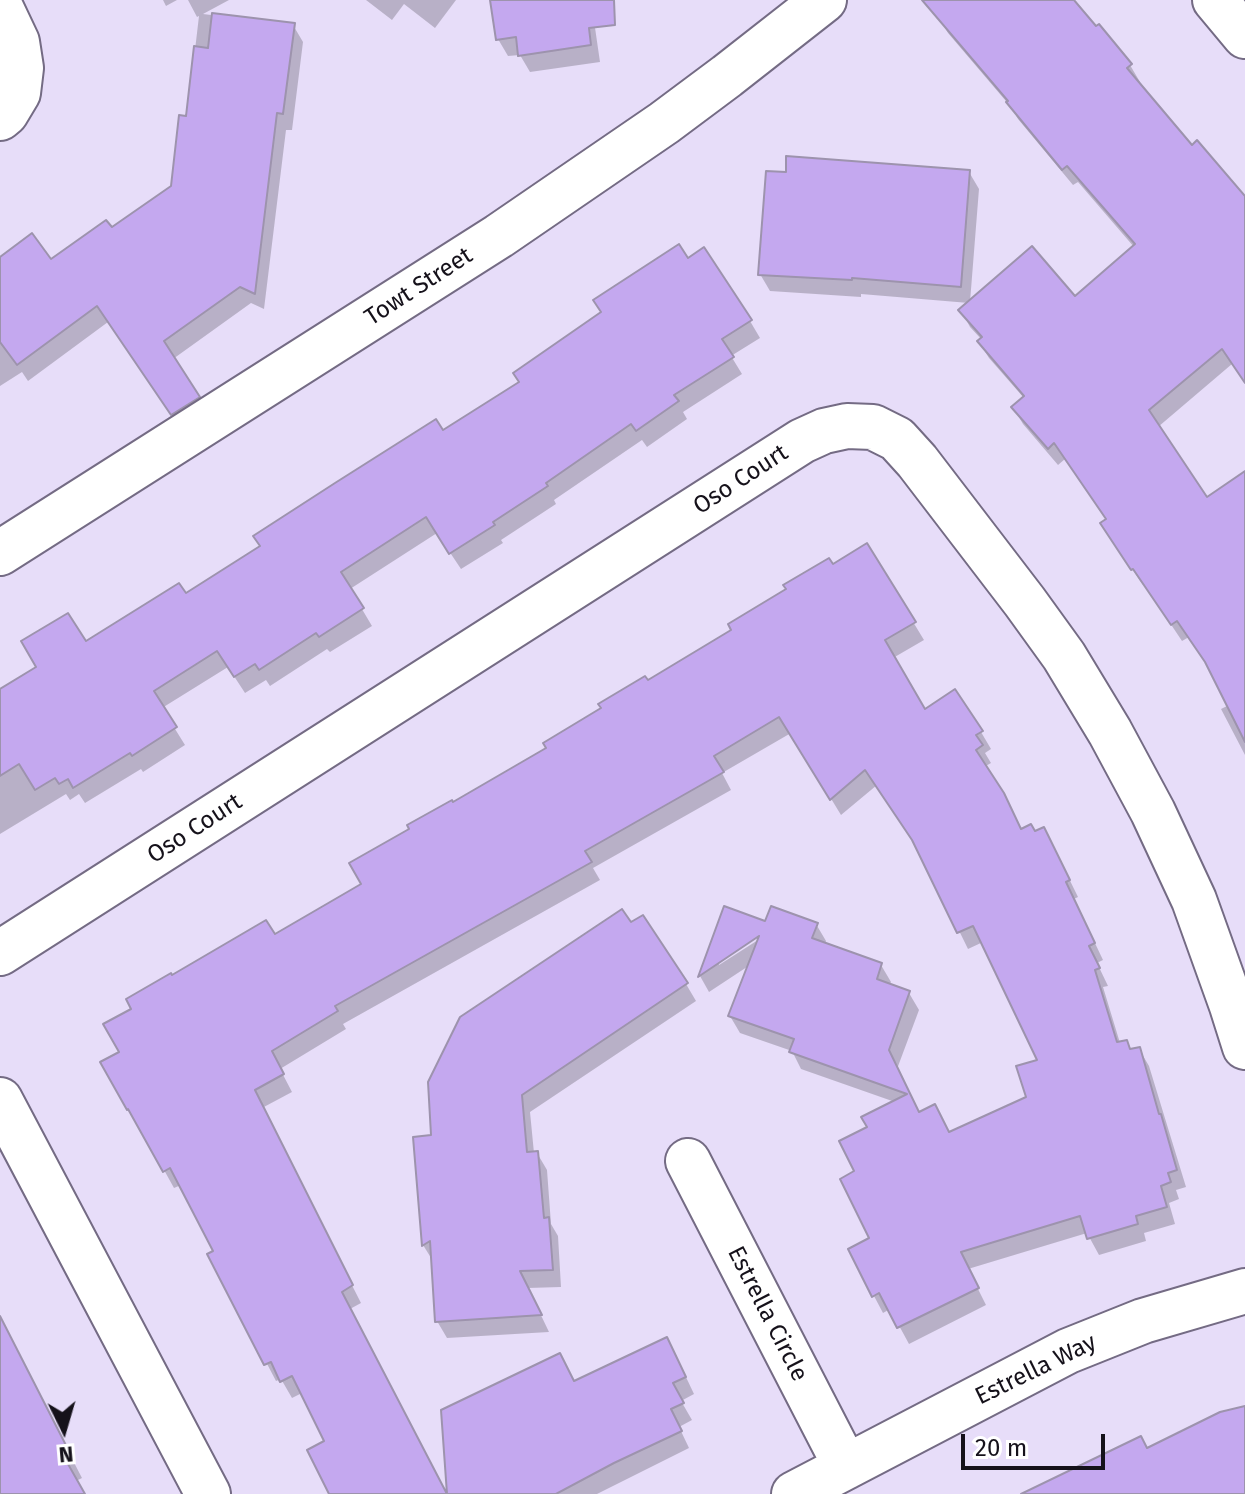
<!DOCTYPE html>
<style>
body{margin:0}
#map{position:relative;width:1245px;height:1494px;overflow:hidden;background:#e7ddf9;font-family:"Fira Sans",sans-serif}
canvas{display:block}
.north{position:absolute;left:24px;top:1390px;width:80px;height:80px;-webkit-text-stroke:6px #fff;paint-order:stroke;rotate:175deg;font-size:22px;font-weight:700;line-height:32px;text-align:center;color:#15111a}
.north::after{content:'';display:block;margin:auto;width:28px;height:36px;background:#15111a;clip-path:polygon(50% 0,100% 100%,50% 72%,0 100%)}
.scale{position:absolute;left:961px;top:1434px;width:144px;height:36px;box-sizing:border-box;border:4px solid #15111a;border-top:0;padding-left:10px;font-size:24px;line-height:28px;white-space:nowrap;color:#15111a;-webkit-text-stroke:6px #fff;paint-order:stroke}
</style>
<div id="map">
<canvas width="1245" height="1494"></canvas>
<div class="north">N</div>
<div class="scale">20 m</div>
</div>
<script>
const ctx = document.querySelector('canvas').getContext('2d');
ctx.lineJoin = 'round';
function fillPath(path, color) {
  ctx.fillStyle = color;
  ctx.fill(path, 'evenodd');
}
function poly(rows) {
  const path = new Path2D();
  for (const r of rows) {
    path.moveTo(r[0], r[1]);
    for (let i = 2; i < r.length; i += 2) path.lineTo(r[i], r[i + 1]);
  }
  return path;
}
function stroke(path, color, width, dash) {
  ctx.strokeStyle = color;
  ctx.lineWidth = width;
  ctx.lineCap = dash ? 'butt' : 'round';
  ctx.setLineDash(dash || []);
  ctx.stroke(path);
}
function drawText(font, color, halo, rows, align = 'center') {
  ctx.font = font + ' "Fira Sans",sans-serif';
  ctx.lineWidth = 6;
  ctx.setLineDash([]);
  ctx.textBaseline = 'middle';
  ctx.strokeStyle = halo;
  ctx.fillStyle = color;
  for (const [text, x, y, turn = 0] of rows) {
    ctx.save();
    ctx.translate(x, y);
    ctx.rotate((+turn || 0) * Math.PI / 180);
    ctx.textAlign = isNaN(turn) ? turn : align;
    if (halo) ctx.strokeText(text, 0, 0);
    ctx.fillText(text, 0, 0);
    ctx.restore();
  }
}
fillPath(poly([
 [163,0,177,0,166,6],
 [188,0,229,0,203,14,293,25,303,42,292,130,286,130,264,309,251,303,173,359,208,414,182,430,108,322,28,381,22,372,0,386,0,259,50,262,111,230,173,187,187,118,199,16,197,17],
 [366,0,456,0,435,28,404,4,392,20],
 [492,0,591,0,600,62,530,72,520,55,508,56,498,39],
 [957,0,1071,0,1130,65,1140,82,1137,84,1192,147,1245,200,1245,383,1232,364,1158,427,1207,499,1245,524,1245,755,1221,709,1229,705,1212,671,1189,637,1182,641,1144,584,1143,585,1112,540,1108,520,1065,459,1058,465,1023,424,1013,407,1024,398,989,358,979,342,982,340,970,327,961,310,969,303,861,294,861,297,770,291,760,274,969,172,979,189,970,302,1075,299,1134,247,1078,182,1073,185,1018,119,1011,107,948,33,938,16],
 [687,261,750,321,760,338,731,356,742,374,683,412,687,419,647,447,642,440,554,500,556,504,501,540,503,543,461,569,437,533,350,589,372,626,330,652,327,649,270,686,266,680,245,693,228,667,162,708,185,745,143,772,141,769,85,803,79,794,70,800,66,794,0,834,0,691,86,644,185,596,521,383],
 [867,546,924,640,893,658,924,712,981,732,991,749,985,753,991,763,984,767,1022,831,1035,834,1053,846,1078,897,1074,899,1103,960,1097,963,1108,986,1103,987,1120,1043,1126,1042,1131,1051,1139,1049,1149,1066,1186,1187,1176,1190,1179,1199,1169,1203,1175,1224,1144,1233,1146,1241,1099,1255,1087,1233,968,1269,986,1305,909,1344,890,1309,883,1313,874,1296,872,1239,857,1172,869,1128,895,1102,801,1069,792,1051,740,1033,730,1016,750,965,709,992,700,976,725,909,766,924,816,924,826,941,825,944,881,965,891,982,889,985,909,993,919,1010,897,1069,920,1114,949,1134,1028,1098,1040,1061,983,942,968,949,918,847,877,785,841,815,791,733,722,773,731,790,593,868,600,880,343,1024,346,1029,280,1069,292,1092,262,1108,361,1303,350,1309,446,1494,332,1494,327,1442,302,1393,292,1398,281,1379,276,1381,210,1255,216,1252,181,1185,174,1188,139,1125,121,1052,275,937,364,884,451,803,549,749,647,683],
 [766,929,769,933,719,965,719,960],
 [686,984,696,1001,530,1112,534,1153,537,1153,547,1170,551,1224,558,1236,561,1287,528,1288,549,1332,447,1338,437,1321,433,1261,423,1245,415,1139,433,1137],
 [0,1341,27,1372,82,1478,76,1481,83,1494,0,1494],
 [676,1356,694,1394,681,1401,692,1420,679,1427,689,1448,597,1494,449,1494,574,1383]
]), '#0003');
const building = poly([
 [490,0,614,0,615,25,589,28,591,45,518,56,516,37,496,40,490,0],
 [922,0,1074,0,1096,26,1099,24,1132,64,1127,68,1192,145,1197,140,1245,196,1245,383,1222,349,1149,410,1207,497,1245,471,1245,742,1205,662,1177,621,1171,625,1133,569,1131,570,1100,523,1106,519,1054,443,1048,449,1011,407,1024,396,977,341,982,337,958,310,1032,246,1075,296,1135,244,1067,166,1062,170,1006,102,1008,101,922,0],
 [212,13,295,23,283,114,277,113,255,294,240,287,164,341,200,397,171,415,97,306,17,365,0,342,0,257,32,233,51,259,106,220,112,227,171,186,179,115,186,116,194,46,208,48,212,13],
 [786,156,970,170,961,287,852,278,852,280,758,275,766,171,786,172,786,156],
 [679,244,688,258,704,247,752,320,722,339,734,357,674,395,679,401,636,431,631,424,546,483,548,486,493,522,495,525,449,554,426,517,341,572,364,608,319,637,316,633,259,670,255,664,234,677,217,651,154,691,177,727,132,756,130,753,73,788,68,779,59,784,55,778,35,790,19,764,0,776,0,689,36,667,21,641,68,613,86,641,179,583,186,593,260,546,253,536,335,483,436,419,443,430,519,382,513,373,601,312,593,300,679,244],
 [867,543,916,622,885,640,925,709,955,689,983,731,976,735,983,745,976,750,1004,793,1021,829,1031,824,1035,831,1044,827,1070,880,1066,882,1095,943,1089,946,1100,968,1095,970,1117,1042,1127,1040,1130,1049,1140,1047,1159,1114,1161,1114,1177,1170,1168,1173,1171,1182,1161,1186,1167,1207,1136,1216,1138,1224,1087,1239,1080,1216,961,1252,979,1288,897,1328,879,1293,872,1297,848,1249,869,1238,840,1179,854,1171,839,1141,867,1127,861,1117,907,1094,789,1052,794,1039,728,1016,759,936,698,977,724,906,765,921,771,906,818,923,812,938,882,963,877,979,910,991,889,1050,919,1112,935,1104,949,1132,1026,1097,1016,1066,1037,1060,973,926,957,933,912,840,865,770,830,800,779,717,714,756,724,772,585,851,592,862,335,1006,338,1011,272,1051,284,1074,255,1090,353,1285,342,1292,447,1494,441,1410,560,1353,574,1381,667,1337,686,1377,673,1383,684,1403,671,1409,682,1431,614,1463,556,1494,329,1494,307,1450,324,1441,292,1376,280,1382,271,1362,264,1365,207,1254,213,1251,170,1168,163,1172,128,1109,127,1110,100,1062,119,1052,103,1024,131,1009,126,999,171,973,172,975,266,920,275,934,361,884,349,863,409,829,407,825,452,800,453,802,546,748,543,743,601,708,598,704,645,676,648,680,731,630,728,624,786,589,783,585,829,558,833,564,867,543],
 [622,909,631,922,643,915,688,983,522,1095,527,1152,538,1151,544,1218,549,1217,553,1270,520,1271,542,1315,435,1322,430,1241,422,1246,413,1137,431,1135,428,1082,460,1017,622,909],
 [0,1316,74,1461,68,1464,85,1494,0,1494,0,1316],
 [1245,1406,1245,1494,1021,1494,1141,1436,1147,1448,1220,1412,1245,1406]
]);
fillPath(building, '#c4a8ef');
stroke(building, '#9d93ad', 2);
const minor = poly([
 [1215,0,1245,36],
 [0,6,17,42,21,68,18,93,6,113,0,118],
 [0,553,499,236,664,123,727,76,824,0],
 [0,953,802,441,824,431,847,426,873,427,897,439,917,461,1025,602,1064,656,1110,732,1153,812,1194,900,1232,1006,1245,1047],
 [0,1100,208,1494],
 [688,1161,846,1467],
 [794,1494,1068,1351,1143,1321,1245,1291]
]);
stroke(minor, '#746b84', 48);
stroke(minor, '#fff', 44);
drawText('24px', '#15111a', '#fff', [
 ["Towt Street",419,287,-33],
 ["Oso Court",741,480,-33],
 ["Oso Court",195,829,-33],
 ["Estrella Circle",767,1314,63],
 ["Estrella Way",1036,1370,-26]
]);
</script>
